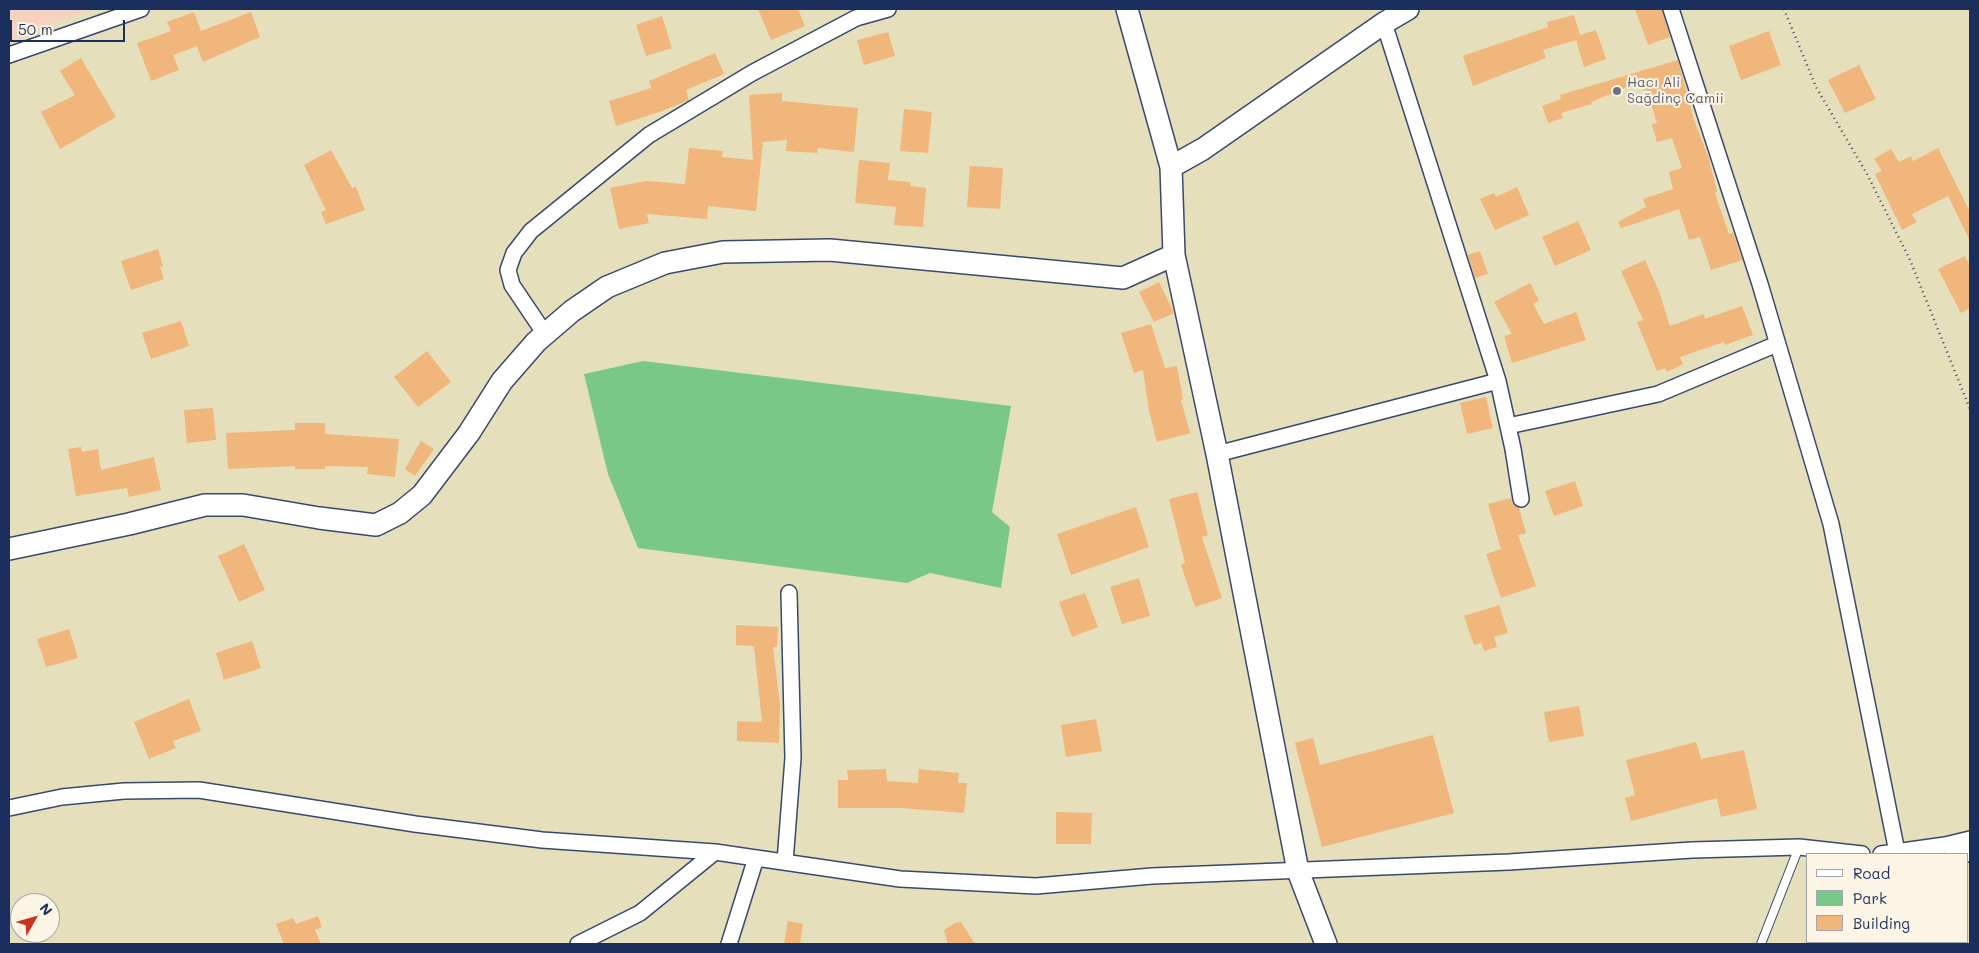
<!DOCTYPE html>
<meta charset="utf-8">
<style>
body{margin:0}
#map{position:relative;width:1979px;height:953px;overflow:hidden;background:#e6dfbb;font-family:Mali,sans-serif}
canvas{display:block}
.frame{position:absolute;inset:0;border:10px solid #1b2f5e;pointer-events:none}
.legend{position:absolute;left:1806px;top:853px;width:162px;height:90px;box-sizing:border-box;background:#fcf5e5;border:1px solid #a2a6af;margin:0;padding:6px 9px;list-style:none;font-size:15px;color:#1b2f5e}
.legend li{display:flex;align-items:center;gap:10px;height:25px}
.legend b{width:25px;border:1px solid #a2a6af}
.north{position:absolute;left:10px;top:893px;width:50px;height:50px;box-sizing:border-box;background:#fcf5e5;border:1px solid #a2a6af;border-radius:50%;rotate:52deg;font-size:14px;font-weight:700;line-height:20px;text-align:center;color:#1b2f5e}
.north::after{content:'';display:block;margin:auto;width:18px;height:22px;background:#c8321e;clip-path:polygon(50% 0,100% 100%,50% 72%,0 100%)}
.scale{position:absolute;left:10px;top:20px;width:115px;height:22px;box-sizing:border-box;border:2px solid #1b2f5e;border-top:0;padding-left:6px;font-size:15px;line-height:18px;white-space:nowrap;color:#1b2f5e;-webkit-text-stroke:4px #fcf5e5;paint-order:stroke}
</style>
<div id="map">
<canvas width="1979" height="953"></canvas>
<div class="frame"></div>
<ul class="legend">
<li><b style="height:6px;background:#fff"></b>Road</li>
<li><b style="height:14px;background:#79c889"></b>Park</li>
<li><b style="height:14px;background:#f0b67b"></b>Building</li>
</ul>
<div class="north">N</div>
<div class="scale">50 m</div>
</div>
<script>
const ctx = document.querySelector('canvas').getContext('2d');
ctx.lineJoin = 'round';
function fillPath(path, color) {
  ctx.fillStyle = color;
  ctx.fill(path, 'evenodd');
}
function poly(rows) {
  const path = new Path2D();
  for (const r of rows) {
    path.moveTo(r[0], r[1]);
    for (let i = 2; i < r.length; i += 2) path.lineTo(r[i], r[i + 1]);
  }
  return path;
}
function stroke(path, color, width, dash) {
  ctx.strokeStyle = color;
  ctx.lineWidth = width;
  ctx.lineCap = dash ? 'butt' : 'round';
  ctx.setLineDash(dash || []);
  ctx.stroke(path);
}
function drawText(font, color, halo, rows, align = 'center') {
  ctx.font = font + ' Mali,sans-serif';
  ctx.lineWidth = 4;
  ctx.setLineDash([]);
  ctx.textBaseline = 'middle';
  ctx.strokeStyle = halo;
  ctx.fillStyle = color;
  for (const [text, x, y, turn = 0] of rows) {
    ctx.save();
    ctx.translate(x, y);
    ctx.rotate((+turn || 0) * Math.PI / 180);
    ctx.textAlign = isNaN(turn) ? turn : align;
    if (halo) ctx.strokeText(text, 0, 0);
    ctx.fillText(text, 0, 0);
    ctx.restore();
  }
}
fillPath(poly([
 [9,9,92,9,9,40]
]), '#f5d2c2');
fillPath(poly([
 [643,361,1011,406,992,512,1010,527,1001,588,930,573,907,583,638,548,608,474,584,374]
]), '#79c889');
fillPath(poly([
 [758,9,798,9,805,26,771,40],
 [1635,9,1662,9,1670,37,1648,45],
 [194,12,201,31,251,12,260,37,203,62,197,46,173,55,179,70,151,81,137,43,171,31,167,22],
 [1574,15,1580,35,1596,30,1606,59,1584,67,1576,40,1543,50,1546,58,1473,86,1463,56,1548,27,1547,22],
 [662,16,672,48,646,56,636,25],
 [1769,31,1781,65,1741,80,1729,46],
 [888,32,895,56,864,65,857,40],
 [715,53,724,74,686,90,689,100,662,111,616,126,609,101,651,88,649,81],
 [81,58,116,117,60,149,41,112,75,95,60,71],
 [1678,60,1694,120,1709,159,1717,192,1715,193,1729,234,1733,232,1742,260,1711,270,1700,237,1689,240,1679,209,1621,228,1618,222,1646,207,1643,199,1673,189,1669,172,1682,168,1672,138,1657,142,1652,124,1657,123,1647,90,1644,91,1641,81,1591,102,1592,104,1561,113,1563,118,1548,123,1542,106,1561,99,1560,95],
 [1859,65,1876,99,1845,113,1828,80],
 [782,93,782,101,858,108,854,152,818,148,817,153,786,151,787,140,763,142,756,211,708,206,707,219,647,214,649,223,619,229,610,188,646,181,685,184,689,148,723,151,722,157,753,160,749,95],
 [904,109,932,112,928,153,900,151],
 [1938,148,1970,212,1970,241,1948,196,1912,214,1917,222,1902,230,1875,174,1882,171,1874,159,1891,149,1899,162,1911,156,1913,161],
 [331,150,352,188,356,187,365,210,326,224,321,212,326,210,304,165],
 [859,160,890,163,888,180,910,182,910,186,926,188,923,227,894,225,896,207,855,203],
 [970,166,1003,168,1000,209,967,207],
 [1517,187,1529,215,1495,230,1480,199,1494,193,1496,197],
 [1578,221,1591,250,1555,266,1542,237],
 [158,249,163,266,160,267,164,279,131,290,121,261],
 [1480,251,1488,274,1475,278,1468,255],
 [1965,256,1970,266,1970,308,1961,313,1938,269],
 [1645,260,1659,291,1670,326,1704,314,1705,319,1742,306,1753,335,1725,345,1724,342,1680,357,1683,364,1667,372,1665,368,1657,371,1637,322,1643,320,1621,271],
 [1159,282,1174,313,1154,322,1139,292],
 [1530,283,1539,300,1533,304,1544,324,1576,312,1586,340,1512,363,1504,336,1512,334,1494,302],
 [181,321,189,346,151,359,142,333],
 [1151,324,1165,368,1177,366,1183,399,1181,400,1190,433,1157,442,1149,411,1143,370,1134,373,1121,333],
 [427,351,451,382,418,407,394,377],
 [1486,397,1493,428,1467,434,1460,403],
 [213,408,216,440,187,443,184,410],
 [295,423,325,423,325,434,399,439,395,477,367,474,368,467,325,466,325,469,295,469,295,466,228,469,226,433,295,430],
 [421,441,434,449,415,476,405,469],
 [81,447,82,452,98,449,101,470,154,457,161,490,129,497,127,488,76,496,68,449],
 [1575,481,1583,506,1554,516,1545,491],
 [1197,492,1208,535,1202,537,1222,598,1195,607,1181,565,1185,563,1169,499],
 [1511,498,1513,504,1519,508,1526,533,1518,535,1536,586,1501,598,1486,554,1501,549,1488,504],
 [1136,507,1149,547,1071,575,1057,534],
 [244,544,265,590,239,602,218,556],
 [1139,578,1150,616,1122,624,1110,587],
 [1085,593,1098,627,1072,637,1059,602],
 [1499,605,1508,633,1494,637,1497,647,1484,651,1481,643,1474,645,1464,616],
 [736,625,778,627,777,647,773,647,780,705,779,743,737,741,737,721,762,722,754,646,736,645],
 [69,629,78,658,46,667,37,639],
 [252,641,261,668,224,680,216,653],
 [189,699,201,731,173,741,176,748,149,759,134,722],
 [1579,706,1584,736,1549,742,1544,712],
 [1096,719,1102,751,1066,757,1061,725],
 [1433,735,1454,813,1322,847,1295,743,1313,738,1320,765],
 [1696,742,1701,759,1744,750,1757,809,1721,817,1717,798,1631,821,1625,798,1635,795,1626,760],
 [886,769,887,781,918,783,919,769,959,773,958,783,967,783,964,813,901,808,838,808,838,780,848,780,847,770],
 [1056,812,1092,813,1091,844,1056,844],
 [318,916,322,927,315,930,321,944,284,944,276,924,293,918,296,924],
 [788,921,803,924,800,944,784,944],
 [961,922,975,944,948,944,944,930,955,923]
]), '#f0b67b');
const lane = poly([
 [1761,944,1799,847]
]);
const street = poly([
 [1671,9,1760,284,1831,524,1897,852],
 [1384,23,1498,381,1513,449,1521,499],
 [9,55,141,9],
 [545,334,512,285,508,270,514,253,531,231,649,135,752,73,856,18,888,9],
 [1508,426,1658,394,1777,344],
 [1217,454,1498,381],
 [9,808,62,797,124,791,199,790,415,824,542,840,715,852,900,879,1036,886,1152,876,1509,862,1692,850,1799,847,1862,854],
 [1945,845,1970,839],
 [1881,854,1945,845,1970,854],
 [785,862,793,758,789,593],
 [578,944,640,913,715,852],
 [729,944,756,858]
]);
const secondary = poly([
 [1127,9,1171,167,1174,255,1217,454,1298,871,1326,944],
 [1171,167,1203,149,1384,23,1408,9],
 [9,549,129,524,205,505,243,505,319,518,376,525,400,513,422,495,469,433,502,381,536,342,572,311,607,287,665,263,723,252,830,250,1123,278,1174,255]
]);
stroke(lane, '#39496c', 10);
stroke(street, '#39496c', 18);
stroke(secondary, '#39496c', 24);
stroke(poly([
 [1784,9,1816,87,1867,174,1910,260,1970,409]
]), '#39496c', 2.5, [1, 4]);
stroke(lane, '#fff', 8);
stroke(street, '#fff', 15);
stroke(secondary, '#fff', 21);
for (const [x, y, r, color] of [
 [1617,91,5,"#6b7280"]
]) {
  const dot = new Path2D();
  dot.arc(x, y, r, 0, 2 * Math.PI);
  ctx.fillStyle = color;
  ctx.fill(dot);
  stroke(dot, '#fcf5e5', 2);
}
drawText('14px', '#5b616d', '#fcf5e5', [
 ["Hacı Ali",1627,83],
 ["Sağdinç Camii",1627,99]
], 'left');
</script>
